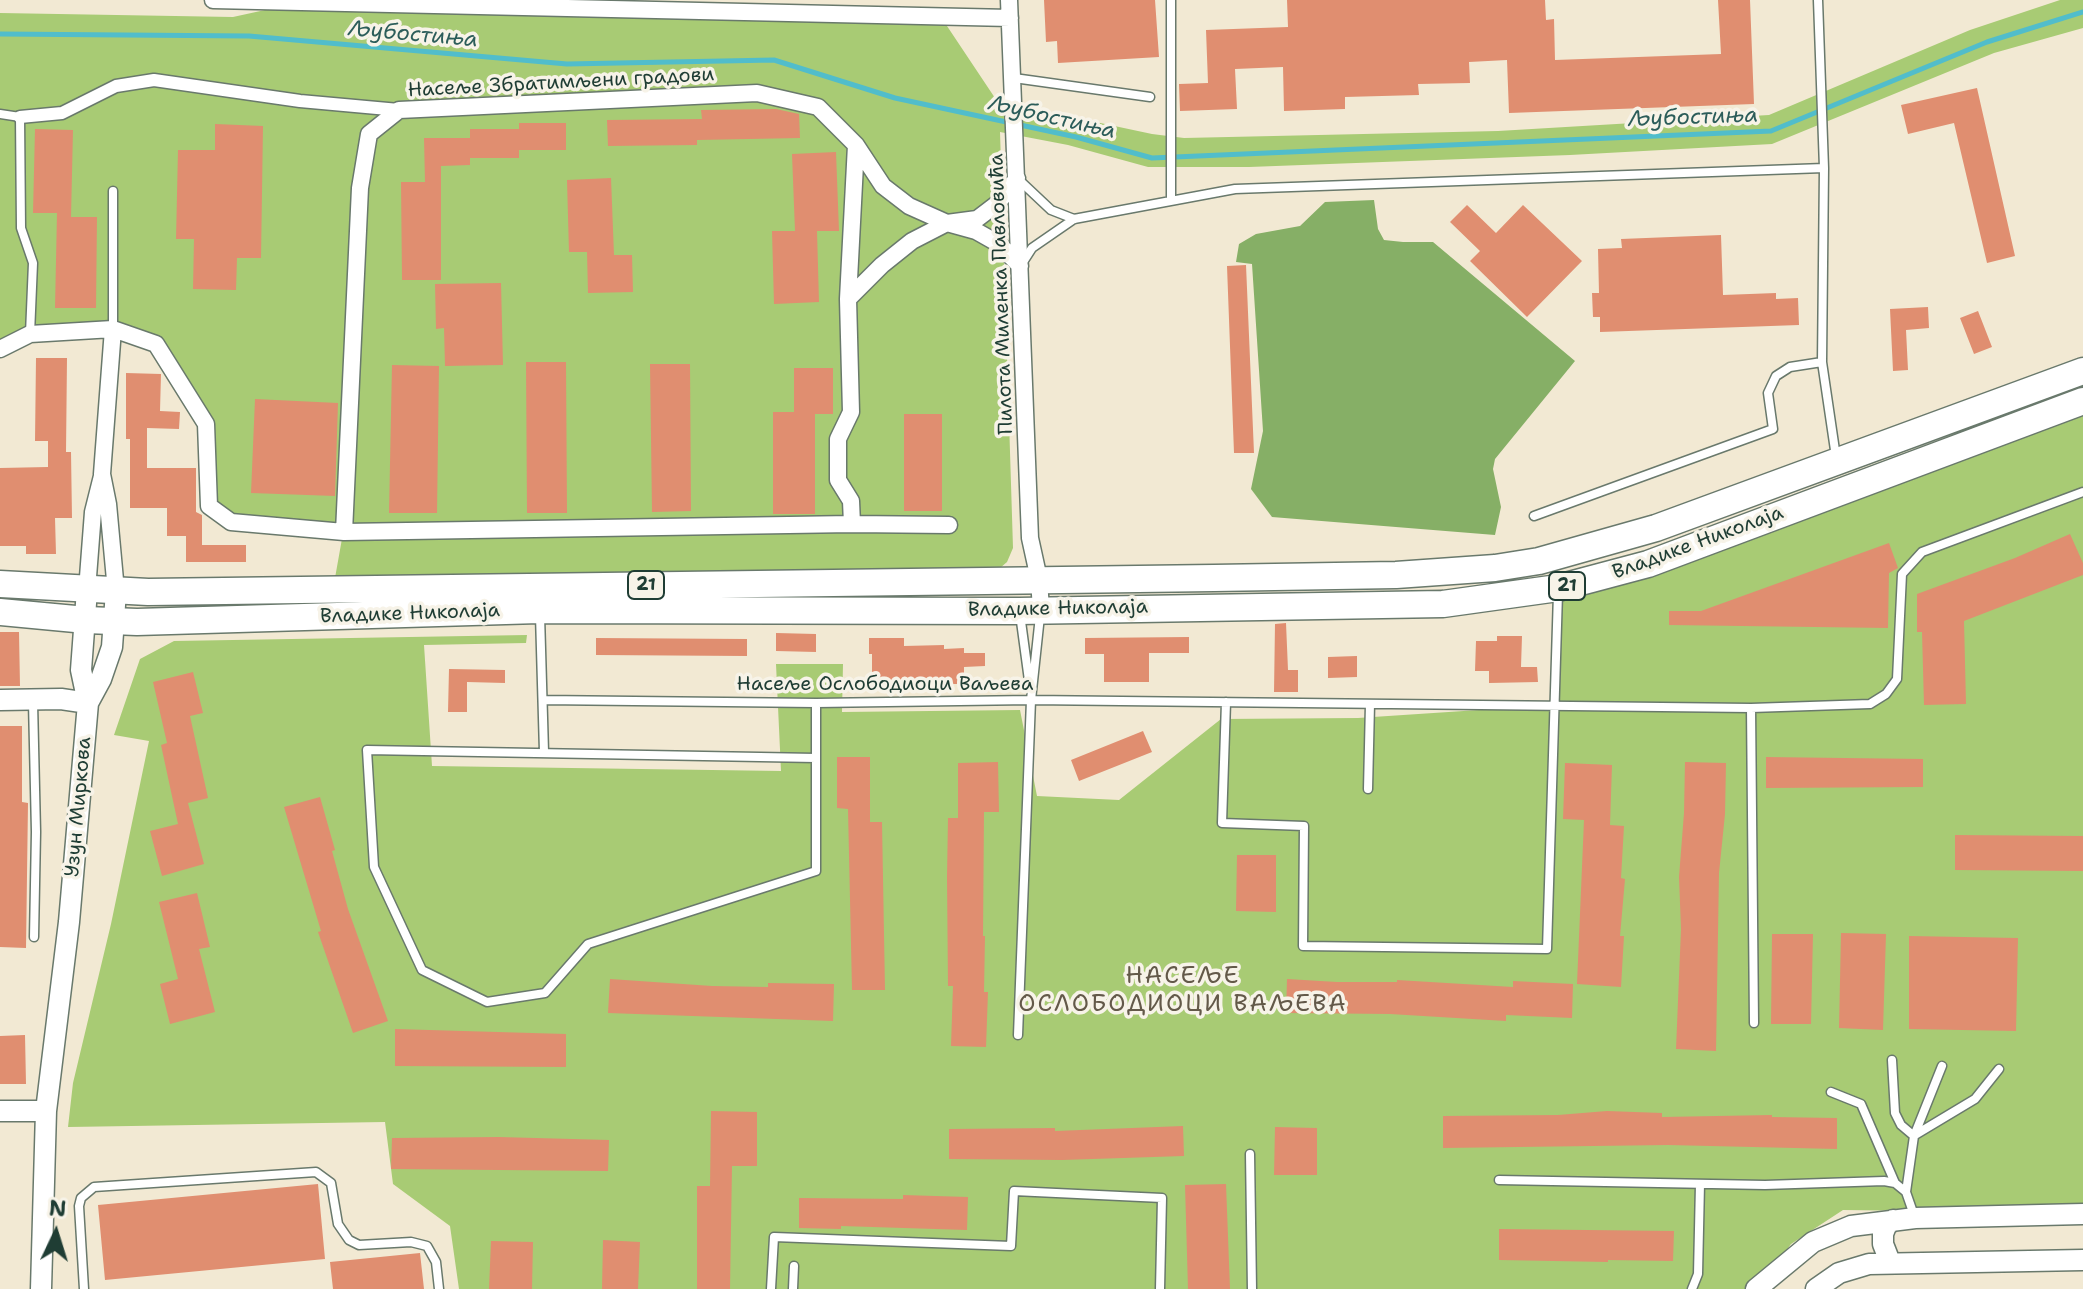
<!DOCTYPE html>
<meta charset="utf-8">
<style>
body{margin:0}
#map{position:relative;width:2083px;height:1289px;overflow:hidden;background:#f2e9d3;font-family:"Shantell Sans",sans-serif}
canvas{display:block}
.north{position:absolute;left:16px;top:1193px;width:80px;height:80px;-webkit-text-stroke:6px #f7f3e8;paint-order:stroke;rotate:4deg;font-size:22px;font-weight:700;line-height:32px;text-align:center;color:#1f3d34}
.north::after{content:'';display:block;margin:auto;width:28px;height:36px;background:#1f3d34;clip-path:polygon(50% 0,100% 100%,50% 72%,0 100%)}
</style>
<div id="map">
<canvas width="2083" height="1289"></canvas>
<div class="north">N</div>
</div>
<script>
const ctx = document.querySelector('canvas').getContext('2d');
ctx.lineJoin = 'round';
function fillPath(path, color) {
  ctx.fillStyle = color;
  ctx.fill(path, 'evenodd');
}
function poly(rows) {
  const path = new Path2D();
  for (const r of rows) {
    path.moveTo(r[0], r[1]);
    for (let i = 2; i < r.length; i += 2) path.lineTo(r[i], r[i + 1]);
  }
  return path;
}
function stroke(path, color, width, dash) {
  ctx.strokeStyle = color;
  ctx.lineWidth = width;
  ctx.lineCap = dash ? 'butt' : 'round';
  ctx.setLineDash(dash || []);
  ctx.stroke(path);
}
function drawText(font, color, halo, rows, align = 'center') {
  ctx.font = font + ' "Shantell Sans",sans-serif';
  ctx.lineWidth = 7;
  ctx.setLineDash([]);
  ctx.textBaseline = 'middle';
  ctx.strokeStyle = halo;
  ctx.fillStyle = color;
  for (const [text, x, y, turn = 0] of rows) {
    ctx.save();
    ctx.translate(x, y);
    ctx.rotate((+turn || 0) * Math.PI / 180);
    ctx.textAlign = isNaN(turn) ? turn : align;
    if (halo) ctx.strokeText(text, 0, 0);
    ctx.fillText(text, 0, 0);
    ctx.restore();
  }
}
fillPath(poly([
 [2060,0,2083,0,2083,28,1994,53,1772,144,1570,155,1249,167,1148,167,1068,145,1000,132,1013,548,1007,562,993,574,335,578,343,533,231,522,209,506,206,424,156,344,113,329,30,334,0,349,0,13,233,17,297,3,941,17,997,101,1152,134,1184,138,1498,131,1769,115,1970,30],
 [2083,401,2083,1213,1843,1210,1791,1244,1772,1270,1752,1289,459,1289,450,1226,393,1184,385,1122,68,1127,73,1083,111,924,149,741,114,735,140,659,174,641,527,635,526,643,424,645,432,766,781,771,776,664,843,664,842,712,1020,710,1037,796,1119,800,1221,719,1358,718,1554,705,1558,588]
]), '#a8cb74');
fillPath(poly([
 [1374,200,1378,229,1384,240,1403,242,1433,242,1575,361,1495,459,1493,469,1501,507,1495,535,1272,517,1251,489,1263,431,1252,264,1236,262,1239,244,1256,234,1300,226,1325,202]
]), '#86af66');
stroke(poly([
 [0,34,249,36,567,64,774,60,895,98,1076,137,1152,158,1771,131,1987,42,2083,12]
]), '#51bdcb', 5);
fillPath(poly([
 [1044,0,1155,0,1159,57,1058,63,1057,41,1046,42],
 [1287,0,1545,0,1546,20,1554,19,1555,60,1721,54,1718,0,1750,0,1754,104,1509,113,1507,60,1469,62,1470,83,1418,84,1419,95,1345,97,1345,109,1284,111,1283,67,1235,69,1237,109,1180,111,1179,84,1208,83,1206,30,1288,27],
 [1977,88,2015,256,1987,263,1954,123,1908,134,1901,105],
 [776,109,799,114,800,138,697,140,697,145,608,146,607,120,702,119,701,110],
 [519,123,566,123,566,150,519,150,519,158,470,158,470,165,441,166,441,280,402,280,401,182,425,182,424,138,470,138,470,129,519,129],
 [215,124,263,126,261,258,237,258,236,290,193,289,194,239,176,239,178,150,215,150],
 [35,129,73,130,71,217,97,217,96,308,55,308,57,213,33,213],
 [836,152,839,231,817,231,819,302,774,304,772,231,795,231,792,154],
 [611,178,614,255,632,255,633,292,588,293,587,252,569,252,567,180],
 [1467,205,1496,233,1523,205,1582,261,1527,317,1470,261,1480,251,1450,222],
 [1721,235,1723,295,1776,293,1776,299,1798,298,1799,325,1600,332,1600,317,1593,317,1592,293,1599,293,1598,249,1622,248,1621,239],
 [1246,265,1254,453,1234,453,1227,266],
 [501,283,503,365,445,366,444,328,436,329,435,284],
 [1928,307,1929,328,1906,330,1908,370,1893,371,1890,309],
 [1978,311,1992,347,1974,354,1960,318],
 [36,358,67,358,66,452,71,452,72,518,55,518,56,554,26,554,26,546,0,546,0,468,48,467,48,441,35,441],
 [526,362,566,362,567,513,527,513],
 [650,364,690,364,691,511,652,512],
 [392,365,439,366,437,513,389,513],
 [794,368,833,368,833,414,815,414,815,514,773,514,773,412,794,412],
 [126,373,161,374,160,411,180,412,179,429,147,428,147,468,196,468,196,512,202,515,202,545,246,545,246,562,186,562,186,536,167,536,167,508,130,508,130,439,126,439],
 [255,399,338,403,335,496,251,493],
 [904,414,942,414,942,511,904,511],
 [2070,534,2083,563,2083,575,1964,621,1966,704,1924,705,1922,632,1917,632,1917,594,2015,558],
 [1889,543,1898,568,1889,573,1888,628,1669,625,1669,611,1701,611],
 [1286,623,1288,670,1298,670,1298,692,1274,692,1275,624],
 [0,632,19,632,20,686,0,686],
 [776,633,816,634,816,652,776,651],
 [1497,636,1522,636,1521,667,1537,667,1538,682,1489,683,1489,671,1475,671,1476,641,1497,641],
 [1189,637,1189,653,1149,653,1149,682,1104,682,1104,654,1085,654,1085,638],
 [596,638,747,639,747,656,596,655],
 [869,638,904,638,904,646,944,645,944,649,964,648,964,653,985,653,985,666,964,667,964,684,872,684,872,654,869,654],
 [1357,656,1357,677,1328,678,1328,657],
 [449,669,505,670,505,683,467,682,467,712,448,712],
 [193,672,203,713,190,716,208,798,188,803,204,864,162,876,150,831,178,824,161,745,167,743,153,682],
 [0,726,22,726,22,802,28,803,26,948,0,947],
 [1143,731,1152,752,1079,781,1071,760],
 [837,757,870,757,870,822,882,822,885,990,852,990,848,809,837,808],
 [1766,757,1923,759,1923,787,1766,788],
 [998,762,999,812,984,812,983,936,985,936,984,992,988,992,986,1047,951,1046,953,986,948,986,947,877,948,818,958,818,958,763],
 [1685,762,1726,763,1725,814,1719,873,1716,1051,1676,1049,1681,929,1679,877,1684,813],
 [1565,763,1612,765,1610,825,1624,826,1621,878,1625,879,1620,936,1624,936,1621,987,1577,984,1584,820,1563,819],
 [320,797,335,850,332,851,348,909,388,1021,353,1033,318,932,321,931,284,807],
 [1955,835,2083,836,2083,871,1955,870],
 [1237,855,1276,855,1276,912,1236,911],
 [197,893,210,947,199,949,215,1012,170,1024,160,984,178,979,159,902],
 [1841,933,1886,934,1883,1030,1839,1028],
 [1772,934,1813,934,1811,1024,1771,1024],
 [1909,936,2018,938,2016,1031,1909,1029],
 [610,979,712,986,768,987,768,983,834,984,833,1021,608,1013],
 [1287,979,1337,982,1397,982,1397,980,1513,987,1513,981,1573,984,1572,1018,1506,1015,1506,1021,1390,1014,1286,1013],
 [395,1029,566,1034,566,1067,395,1066],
 [25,1035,26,1084,0,1084,0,1036],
 [711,1111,757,1112,757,1166,732,1166,730,1289,697,1289,697,1186,710,1186],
 [1607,1111,1662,1113,1662,1117,1772,1115,1772,1117,1837,1118,1837,1149,1668,1145,1443,1148,1443,1116,1558,1115],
 [1183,1126,1184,1156,1062,1160,949,1159,949,1129,1055,1128,1055,1131],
 [1275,1127,1317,1128,1317,1175,1274,1175],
 [499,1137,609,1140,608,1171,391,1169,392,1138],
 [318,1184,325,1259,105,1280,98,1205],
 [1226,1184,1230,1289,1188,1289,1185,1185],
 [903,1195,968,1197,967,1230,841,1226,841,1229,799,1228,799,1198,903,1199],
 [1499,1229,1674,1231,1673,1261,1608,1260,1608,1262,1499,1260],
 [603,1240,640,1242,638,1289,602,1289],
 [491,1241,533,1242,532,1289,489,1289],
 [420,1253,424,1289,333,1289,330,1262]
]), '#e08e70');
const service = poly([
 [1171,0,1171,200],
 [1014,78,1150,97],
 [0,114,20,117,21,228,33,263,30,334],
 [1824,168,1822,362,1836,457],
 [1017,178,1051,210,1074,219],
 [113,191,113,329],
 [1023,262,1032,248,1074,219,1235,189,1824,168,1818,0],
 [1534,516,1773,429,1768,393,1776,376,1790,367,1822,362],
 [1020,614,1030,688],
 [540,615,544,752],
 [543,700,816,703,1031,700,1751,708,1870,704,1886,694,1897,679,1902,574,1922,552,2083,492],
 [33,702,36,832,34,937],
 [1226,702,1222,823,1304,826,1303,946,1547,949,1558,593],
 [816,703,816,871,588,944,545,993,487,1002,422,970,374,867,367,750,816,758],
 [1751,708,1754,1023],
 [1368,789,1370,704],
 [1018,1035,1031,700,1040,616],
 [1892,1060,1895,1113,1901,1125,1914,1136],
 [1831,1092,1861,1104,1895,1183],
 [1915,1135,1975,1099,1999,1069],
 [1250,1154,1252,1289],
 [1499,1180,1765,1185,1884,1181,1895,1183,1906,1192,1915,1218],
 [1906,1192,1914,1136,1942,1066],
 [84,1289,79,1206,81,1198,94,1187,316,1172,331,1183,338,1224,349,1240,359,1245,411,1242,427,1246,436,1262,439,1289],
 [771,1289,774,1237,1011,1246,1014,1191,1162,1198,1160,1289],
 [793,1289,794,1266],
 [1692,1289,1698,1274,1700,1184]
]);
const pedestrian = poly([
 [20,117,62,113,116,86,154,80,300,101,399,110]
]);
const minor = poly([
 [213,0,1010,18],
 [1009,0,1030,538,1039,579,1041,610],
 [856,145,848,299,851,412,838,439,838,480,851,501,852,524,949,525],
 [1017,178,998,203,977,219,947,223,976,231,999,244,1020,266],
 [848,299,882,265,912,241,947,223],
 [113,329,102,474,108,504,116,591],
 [0,349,30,334,113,329,156,344,206,424,209,506,231,522,344,532,852,524],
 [344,532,360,188,369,134,399,110,757,93,818,107,856,145,883,186,909,206,947,223],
 [87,590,93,512,102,476]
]);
const tertiary = poly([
 [87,590,81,670,88,703],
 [0,700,61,699,88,703],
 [0,1111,46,1111],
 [1890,1262,1883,1244,1883,1234,1886,1226,1893,1220],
 [41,1289,46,1111,69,922,88,703,101,679,112,647,116,591],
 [1756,1289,1813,1242,1851,1226,1915,1218,2083,1214],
 [1816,1289,1839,1273,1869,1264,2083,1260]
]);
const primary = poly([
 [0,584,148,592,1214,578,1396,575,1495,568,1539,561,1656,528,2083,371],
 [0,612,86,620,137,622,539,610,1019,611,1443,604,1558,588,1648,564,2083,401]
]);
stroke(service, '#69796c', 11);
stroke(pedestrian, '#69796c', 15);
stroke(minor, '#69796c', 19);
stroke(tertiary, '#69796c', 23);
stroke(primary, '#69796c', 29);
stroke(service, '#fff', 8);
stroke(pedestrian, '#fff', 12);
stroke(minor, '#fff', 16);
stroke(tertiary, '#fff', 20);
stroke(primary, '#fff', 26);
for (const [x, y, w] of [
 [646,585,36],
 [1567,586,36]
]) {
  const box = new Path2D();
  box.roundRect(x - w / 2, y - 14, w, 28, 6);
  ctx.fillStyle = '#f7f3e8';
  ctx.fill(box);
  stroke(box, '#1f3d34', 2);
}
drawText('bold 18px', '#1f3d34', null, [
 ["21",646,585],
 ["21",1567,586]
]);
drawText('20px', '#1f3d34', '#f7f3e8', [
 ["Насеље Збратимљени градови",561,83,-3],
 ["Пилота Миленка Павловића",1002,294,-92],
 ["Владике Николаја",1698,543,-20],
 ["Владике Николаја",1058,609,-1],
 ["Владике Николаја",410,614,-2],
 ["Насеље Ослободиоци Ваљева",885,685],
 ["Узун Миркова",79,807,-85]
]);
drawText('italic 22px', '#2c5d5a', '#f7f3e8', [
 ["Љубостиња",413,35,5],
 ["Љубостиња",1052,118,13],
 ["Љубостиња",1693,118,-2]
]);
ctx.letterSpacing = '2px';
drawText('24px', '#635949', '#f7f3e8', [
 ["НАСЕЉЕ",1183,977],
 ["ОСЛОБОДИОЦИ ВАЉЕВА",1183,1005]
]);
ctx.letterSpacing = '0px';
</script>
